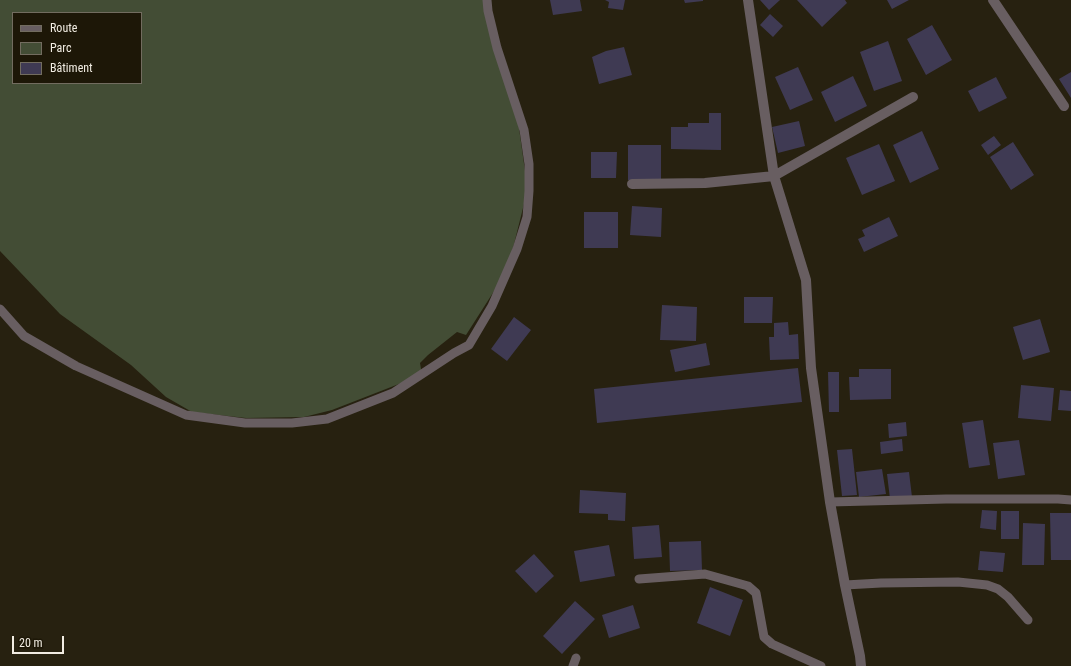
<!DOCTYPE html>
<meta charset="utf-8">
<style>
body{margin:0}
#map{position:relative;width:1071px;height:666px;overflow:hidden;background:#272110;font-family:"Roboto Condensed",sans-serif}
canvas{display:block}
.legend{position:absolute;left:12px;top:12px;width:130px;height:72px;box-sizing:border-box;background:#1d1707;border:1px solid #726c5f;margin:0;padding:5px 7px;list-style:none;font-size:12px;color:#f1ece2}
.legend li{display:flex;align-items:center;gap:8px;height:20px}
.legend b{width:20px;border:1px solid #726c5f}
.scale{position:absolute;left:12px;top:636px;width:52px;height:18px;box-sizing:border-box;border:2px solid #f1ece2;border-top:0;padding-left:5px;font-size:12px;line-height:14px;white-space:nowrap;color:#f1ece2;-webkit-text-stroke:3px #1d1707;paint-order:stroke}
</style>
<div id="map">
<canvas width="1071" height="666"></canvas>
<ul class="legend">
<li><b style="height:5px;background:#685e61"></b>Route</li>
<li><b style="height:11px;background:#434d35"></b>Parc</li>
<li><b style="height:11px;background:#3f3a53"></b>Bâtiment</li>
</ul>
<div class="scale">20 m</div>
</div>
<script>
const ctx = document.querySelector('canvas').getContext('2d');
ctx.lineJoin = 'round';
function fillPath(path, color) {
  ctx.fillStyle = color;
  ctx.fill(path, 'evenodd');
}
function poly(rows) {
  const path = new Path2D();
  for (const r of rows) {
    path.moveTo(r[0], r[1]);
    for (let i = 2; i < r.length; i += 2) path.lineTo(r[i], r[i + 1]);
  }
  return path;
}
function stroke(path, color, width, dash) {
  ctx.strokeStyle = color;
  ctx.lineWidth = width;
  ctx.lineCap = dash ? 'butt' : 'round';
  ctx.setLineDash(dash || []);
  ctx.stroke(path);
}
fillPath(poly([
 [0,0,483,0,518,121,525,171,525,200,512,252,496,288,466,335,457,332,428,355,420,363,422,375,332,410,304,417,246,418,192,412,166,397,131,365,60,314,0,251],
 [13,13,141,13,141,83,13,83]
]), '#434d35');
fillPath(poly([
 [550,0,580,0,582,11,553,15],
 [605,0,625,0,623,10,608,8,609,2],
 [684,0,703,0,703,1,685,3],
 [760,0,780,0,769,10],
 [797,0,845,0,847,3,822,27],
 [887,0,909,0,892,9],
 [770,14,783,26,773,37,760,25],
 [932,25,952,60,926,75,907,39],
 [888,41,902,81,874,91,860,52],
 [624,47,632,75,599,84,592,57,606,51],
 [798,67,813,100,790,110,775,77],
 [1071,72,1071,98,1059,79],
 [853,76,867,106,835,122,821,92],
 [996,77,1007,98,979,112,968,91],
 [709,113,721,113,721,150,671,149,671,127,688,127,688,123,709,123],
 [799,121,805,146,778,153,772,127],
 [922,131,939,169,910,183,893,145],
 [994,136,1001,145,988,155,981,145],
 [1013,142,1034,175,1011,190,990,157],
 [879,144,895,181,862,195,846,158],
 [628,145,661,145,661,180,628,180],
 [591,152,617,152,616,178,591,178],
 [632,206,662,208,661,237,630,235],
 [584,212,618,212,618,248,584,248],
 [889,217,898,236,864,252,858,239,865,236,862,230],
 [744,297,773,297,772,323,744,323],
 [662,305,697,307,696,341,660,340],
 [514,317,531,330,507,361,491,349],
 [1040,319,1050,352,1023,360,1013,327],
 [788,322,789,335,798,334,799,359,770,360,769,337,774,337,774,323],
 [706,343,710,365,675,372,670,350],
 [798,368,802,402,597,423,594,389],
 [859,369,891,369,891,399,850,400,849,377,859,377],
 [828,372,839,372,839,412,829,412],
 [1021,385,1054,388,1051,421,1018,418],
 [1060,390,1071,391,1071,411,1058,410],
 [983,420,990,465,969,468,962,423],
 [906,422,907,436,889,438,888,424],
 [902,439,903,451,881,454,880,442],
 [1019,440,1025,475,998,479,993,443],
 [852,449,857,495,842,496,837,450],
 [882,469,886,494,859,497,856,472],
 [909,472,912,497,890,499,887,474],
 [580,490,626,493,625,521,608,520,608,514,579,513],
 [982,510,997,511,996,530,980,528],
 [1001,511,1019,511,1019,539,1001,539],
 [1050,513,1071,513,1071,560,1051,560],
 [1023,523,1045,524,1044,565,1022,565],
 [659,525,662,557,634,559,632,527],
 [701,541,702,570,670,571,669,542],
 [609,545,615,576,580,582,574,551],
 [980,551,1005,553,1003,572,978,570],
 [534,554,554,576,536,593,515,571],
 [710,587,743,600,730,636,697,623],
 [575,601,595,619,562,654,543,636],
 [633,605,640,628,609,638,602,615]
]), '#3f3a53');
stroke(poly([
 [0,309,24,336,76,366,186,415,245,423,292,423,327,419,393,393,454,353,469,345,492,306,517,249,527,217,529,191,529,164,524,130,497,48,488,11,487,0],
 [830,502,946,499,1058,499,1071,500],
 [639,579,705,574,748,586,756,593,764,637,772,644,821,666],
 [845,585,881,583,958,582,987,585,998,589,1008,597,1028,620],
 [573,666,576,658]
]), '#685e61', 9);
stroke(poly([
 [748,0,774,176,806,280,811,368,830,502,845,585,860,656,861,666],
 [993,0,1064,106],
 [632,184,705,183,774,176,913,97]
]), '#685e61', 10);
</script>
